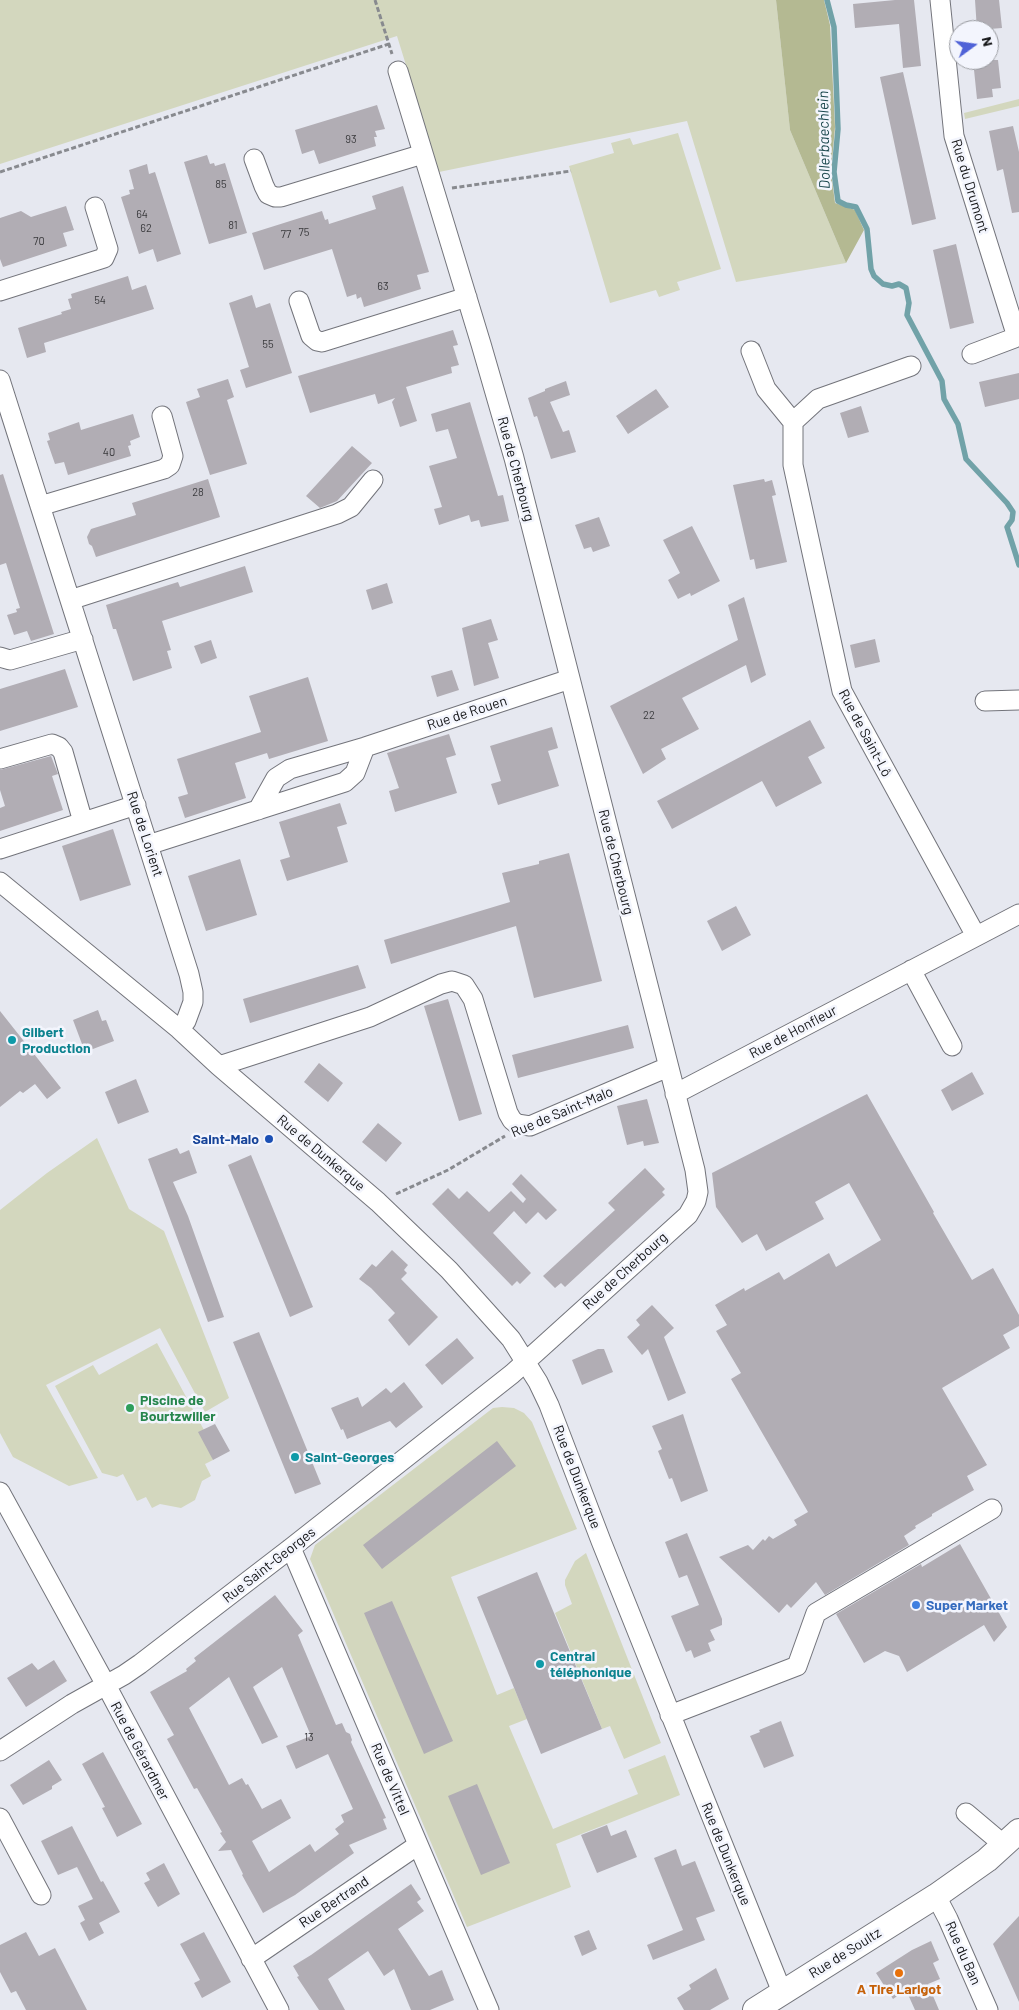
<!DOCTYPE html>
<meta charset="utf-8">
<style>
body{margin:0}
#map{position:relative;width:1019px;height:2010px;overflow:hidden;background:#e6e8f0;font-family:Barlow,sans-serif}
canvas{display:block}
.north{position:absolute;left:949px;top:20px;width:50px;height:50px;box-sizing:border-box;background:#f3f5fd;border:1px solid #999ba0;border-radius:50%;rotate:76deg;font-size:14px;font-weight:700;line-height:20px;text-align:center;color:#121315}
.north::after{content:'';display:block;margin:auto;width:18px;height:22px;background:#4f62d7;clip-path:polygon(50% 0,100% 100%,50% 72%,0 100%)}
</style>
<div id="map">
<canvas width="1019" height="2010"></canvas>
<div class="north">N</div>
</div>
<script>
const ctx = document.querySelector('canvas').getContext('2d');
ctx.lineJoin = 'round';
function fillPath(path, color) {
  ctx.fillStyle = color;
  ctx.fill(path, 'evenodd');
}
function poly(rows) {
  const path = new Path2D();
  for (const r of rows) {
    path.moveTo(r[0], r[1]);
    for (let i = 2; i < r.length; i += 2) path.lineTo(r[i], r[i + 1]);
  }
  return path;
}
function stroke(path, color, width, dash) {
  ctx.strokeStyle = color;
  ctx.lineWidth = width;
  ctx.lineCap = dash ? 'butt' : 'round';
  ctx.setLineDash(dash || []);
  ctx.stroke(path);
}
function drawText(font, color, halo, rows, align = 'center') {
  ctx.font = font + ' Barlow,sans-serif';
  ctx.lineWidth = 5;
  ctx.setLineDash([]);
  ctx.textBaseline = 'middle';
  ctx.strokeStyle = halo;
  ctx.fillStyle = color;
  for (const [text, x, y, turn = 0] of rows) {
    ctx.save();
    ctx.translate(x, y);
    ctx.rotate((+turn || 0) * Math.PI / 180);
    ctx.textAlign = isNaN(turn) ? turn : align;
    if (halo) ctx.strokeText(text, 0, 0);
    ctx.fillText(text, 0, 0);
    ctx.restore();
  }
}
fillPath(poly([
 [0,0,776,0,790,130,846,263,736,282,687,121,439,172,397,36,0,164],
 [1019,99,1019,106,965,119,964,113],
 [678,133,721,269,677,282,680,290,659,297,656,290,610,303,569,166,614,153,611,143,630,138,633,145],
 [97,1138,129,1209,164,1231,229,1398,205,1412,160,1328,46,1385,98,1478,69,1486,13,1457,0,1433,0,1210,47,1173],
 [157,1343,204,1430,213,1460,205,1464,211,1476,202,1481,195,1500,181,1508,160,1504,152,1508,146,1497,137,1501,123,1474,117,1477,102,1473,55,1386,93,1365,99,1375],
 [502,1407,514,1408,524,1413,532,1422,577,1529,451,1577,497,1695,514,1688,527,1719,509,1726,553,1829,638,1794,628,1770,665,1755,680,1795,556,1844,571,1887,467,1927,310,1559,315,1545,493,1408],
 [586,1553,661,1743,624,1759,610,1726,602,1729,555,1613,572,1604,565,1585,565,1580,575,1561]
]), '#d3d7be');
fillPath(poly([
 [776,0,824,0,830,25,835,127,831,172,835,203,855,210,864,230,846,263,790,130]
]), '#b4b992');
stroke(poly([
 [827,0,834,27,838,129,834,172,838,201,846,205,856,207,867,229,871,269,874,276,883,284,892,286,899,284,906,288,909,303,907,315,942,381,944,399,958,424,966,459,1007,503,1013,512,1012,520,1007,527,1019,565]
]), '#71a2a8', 5.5);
fillPath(poly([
 [895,0,914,0,921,66,903,68,899,24,855,28,853,4],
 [975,0,999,0,1002,28,977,30],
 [973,60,998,60,1001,88,992,89,993,97,977,99],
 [903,72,936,219,912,225,880,77],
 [377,105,385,129,375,131,377,137,374,137,376,146,319,164,314,150,302,154,295,130],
 [1013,126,1019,152,1019,212,1012,213,1003,169,997,171,989,131],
 [207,155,210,164,214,163,215,166,225,163,247,233,209,244,184,162],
 [147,164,149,174,155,172,181,254,157,262,153,249,139,254,121,197,130,194,129,190,134,189,129,170],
 [403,186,429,272,417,275,421,289,364,307,361,297,357,299,356,294,347,297,332,249,264,270,252,233,322,211,325,220,328,219,329,224,376,209,372,196],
 [66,206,74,230,63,233,67,246,3,267,0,259,0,218,21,211,31,217],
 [956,244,974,323,950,329,933,250],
 [128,276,132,290,146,285,154,309,44,343,46,352,27,358,18,328,62,314,61,312,71,309,68,299,72,298,71,294],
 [252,295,256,308,270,303,292,373,246,388,240,370,249,367,229,303],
 [453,330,458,345,453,346,459,365,451,367,452,373,406,387,417,421,400,427,392,402,395,398,378,404,375,394,310,413,298,376],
 [1019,373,1019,399,985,407,979,382],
 [228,379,234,397,227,400,247,464,210,475,186,402,200,397,197,389],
 [566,381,570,395,550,402,563,432,569,430,576,452,551,459,537,416,534,417,528,398,545,391,545,389],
 [656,389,669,407,628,434,616,416],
 [470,402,498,496,503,495,509,521,481,527,479,520,471,522,469,515,439,525,434,509,442,507,429,466,457,458,448,429,436,432,431,414],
 [861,406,869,432,848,438,840,413],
 [133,414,140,437,130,441,131,445,128,446,131,456,68,475,64,462,55,464,47,441,50,440,48,433,79,422,81,430],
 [352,446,372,463,337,501,320,508,306,496],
 [3,474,54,634,31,641,27,631,14,635,7,615,17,612,16,609,20,608,6,563,0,565,0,475],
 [208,479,220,517,96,557,92,546,89,544,87,537,91,529,136,515,132,503],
 [764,479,765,482,772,480,776,495,772,496,787,562,756,569,754,559,750,560,733,485],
 [599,517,610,546,593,552,591,547,584,549,575,525],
 [692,526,720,581,691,596,690,593,678,599,668,580,680,573,663,540],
 [245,566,253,592,162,621,171,650,167,651,172,668,133,681,116,629,113,629,106,605,178,582,180,587],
 [387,583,393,603,372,610,366,590],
 [744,597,766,675,751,683,746,665,682,698,699,729,661,749,666,759,643,774,610,706,738,640,728,605],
 [491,619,498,640,488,643,499,678,474,686,462,628],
 [875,639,880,662,855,668,850,645],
 [211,640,217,658,201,664,194,646],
 [65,669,78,707,0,731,0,689],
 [452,670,459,690,437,697,431,676],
 [308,677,328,741,269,759,267,753,235,763,246,798,185,818,178,797,188,794,177,759,261,732,249,696],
 [810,720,825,748,808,757,822,783,776,807,762,781,672,829,657,801],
 [552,727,558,748,548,751,559,786,498,805,491,784,501,781,490,746],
 [449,734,456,755,446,758,457,793,395,812,389,791,399,788,387,753],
 [51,756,58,774,52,776,63,810,0,831,0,808,5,806,0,790,0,770],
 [340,803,347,824,337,827,348,862,287,881,280,860,290,857,279,822],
 [113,829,131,885,80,901,62,846],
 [569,853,602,981,534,998,516,926,391,964,384,940,510,902,502,873,539,864,539,861],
 [240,859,257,915,206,931,188,876],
 [736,906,751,935,722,951,707,921],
 [358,965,366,988,250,1023,243,999],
 [448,999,482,1114,459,1121,424,1006],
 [98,1010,102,1021,106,1020,114,1041,85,1052,73,1020],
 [0,1011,61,1088,47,1099,35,1084,23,1093,20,1091,0,1107],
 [628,1025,634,1048,518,1078,512,1055],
 [319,1063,343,1083,328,1102,304,1082],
 [972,1072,984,1094,952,1111,941,1090],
 [136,1079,149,1112,118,1124,105,1092],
 [867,1094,934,1212,933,1213,972,1280,993,1268,1019,1315,1019,1326,1003,1335,1010,1348,942,1388,987,1465,967,1476,974,1490,932,1514,932,1516,915,1526,916,1528,904,1536,909,1545,825,1595,816,1582,791,1608,787,1604,779,1613,719,1557,748,1545,753,1550,763,1539,765,1541,769,1536,773,1539,797,1525,794,1520,808,1512,731,1379,741,1373,716,1331,727,1325,715,1305,744,1288,745,1291,779,1272,784,1280,829,1253,836,1267,881,1240,849,1183,815,1202,824,1219,766,1251,757,1234,742,1243,716,1207,712,1173],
 [647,1099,659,1143,644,1146,643,1141,627,1145,617,1106],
 [378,1123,402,1143,386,1162,362,1142],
 [177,1148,180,1154,189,1150,197,1173,173,1182,188,1216,224,1317,208,1322,148,1159],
 [251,1155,313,1307,290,1317,228,1165],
 [645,1168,665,1189,662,1192,665,1195,565,1287,561,1283,555,1288,543,1276,615,1210,608,1203],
 [521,1174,557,1210,546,1220,538,1212,526,1224,514,1211,493,1233,531,1273,520,1284,517,1281,512,1286,432,1204,448,1188,459,1199,467,1191,489,1212,511,1191,523,1203,526,1199,512,1184],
 [392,1250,408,1265,404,1270,407,1273,401,1279,438,1317,409,1346,388,1320,395,1313,371,1288,359,1279,372,1264,376,1267],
 [652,1305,674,1328,664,1337,686,1393,668,1401,648,1349,642,1355,627,1337,640,1325,636,1320],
 [259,1332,321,1484,295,1494,233,1342],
 [457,1338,474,1358,442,1385,425,1365],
 [598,1349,604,1349,613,1372,582,1385,572,1360],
 [404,1382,423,1407,396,1428,390,1421,347,1439,343,1429,341,1430,331,1408,358,1397,362,1407,386,1388,391,1393],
 [683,1414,708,1491,681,1502,672,1478,669,1479,658,1451,662,1449,652,1426],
 [215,1424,230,1451,213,1460,198,1432],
 [497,1441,516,1466,382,1569,363,1545],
 [687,1533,722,1619,722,1625,710,1630,715,1640,708,1643,711,1651,694,1658,691,1650,686,1652,671,1616,699,1605,687,1575,679,1578,665,1542],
 [960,1544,1007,1627,994,1642,984,1625,907,1672,899,1656,885,1651,864,1663,836,1614,921,1564,922,1567],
 [537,1572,602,1729,541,1754,477,1597],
 [275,1595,303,1631,298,1635,336,1725,342,1723,346,1732,350,1734,352,1740,351,1742,386,1818,383,1819,387,1829,349,1845,354,1853,295,1895,263,1913,242,1875,243,1874,231,1850,218,1851,226,1842,220,1833,222,1832,197,1788,194,1789,167,1739,174,1735,150,1692,187,1671,186,1669,196,1661,194,1658],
 [282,1667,311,1736,286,1746,296,1769,328,1754,353,1809,341,1815,344,1822,335,1829,339,1834,315,1852,310,1844,269,1872,252,1841,291,1818,281,1799,262,1809,248,1784,246,1785,242,1778,229,1785,189,1708,229,1677,262,1744,278,1737,253,1687],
 [392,1601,453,1741,424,1754,364,1613],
 [54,1660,67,1681,26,1707,7,1678,32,1663,38,1670],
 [781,1721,794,1756,764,1768,750,1736,760,1732,759,1730],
 [103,1752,142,1824,117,1837,102,1808,105,1807,82,1764],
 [49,1760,62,1780,52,1786,52,1789,23,1805,10,1785],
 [477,1784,510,1863,481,1875,448,1796],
 [607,1825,611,1836,626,1830,637,1857,597,1873,581,1835],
 [72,1826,101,1882,103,1881,120,1912,99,1923,104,1933,89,1941,80,1923,85,1920,78,1906,93,1899,77,1867,58,1875,41,1841],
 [676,1849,682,1866,695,1861,715,1911,696,1918,705,1940,653,1960,647,1945,683,1930,654,1858],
 [164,1863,180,1894,158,1907,144,1883,150,1880,146,1873],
 [411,1884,421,1899,417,1902,424,1911,398,1929,429,1976,442,1970,454,2000,430,2010,411,2010,394,1969,384,1976,368,1951,328,1979,345,2010,319,2010,297,1977,299,1976,293,1966,311,1955],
 [1019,1916,1019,2002,993,1944],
 [589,1930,597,1949,582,1956,574,1936],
 [26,1932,39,1956,55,1948,87,2010,26,2010,16,1991,11,1993,0,1972,0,1945],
 [204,1932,231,1982,202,1998,194,1983,200,1980,180,1944],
 [931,1941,939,1960,933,1963,940,1979,928,1984,939,2010,915,2010,906,1990,893,1999,876,1973,912,1950],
 [716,1968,729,1999,710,2010,684,2010,677,1998,691,1989,689,1985]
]), '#b1adb4');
const minor = poly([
 [940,0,954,136,1017,337,1019,336],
 [254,159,264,186,268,194,275,197,281,197,423,154],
 [0,291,104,258,108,249,95,207],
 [299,301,311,336,317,341,322,342,467,297],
 [751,351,766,389,793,422],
 [972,354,1017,337],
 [911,366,818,399,793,422,793,465,842,691,976,936],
 [0,380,189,974,193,992,193,1002,186,1021,179,1029],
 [40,506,164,469,170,465,173,456,162,416],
 [70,600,337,514,351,507,373,480],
 [0,657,10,660,83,639],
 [985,701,1019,700],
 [0,759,52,744,59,747,63,752,83,822],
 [258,810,276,778,290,769,365,747,570,679],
 [148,845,345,782,355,773,365,747],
 [0,849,136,805],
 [0,882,179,1029,219,1066,378,1202,449,1270,511,1339,538,1382,549,1405,601,1541,782,1992],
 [911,970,952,1046],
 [219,1066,370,1017,441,984,452,981,464,985,473,999,508,1113,512,1120,517,1124,530,1126,668,1067],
 [675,1094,1019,914],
 [0,1492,106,1685,279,2010],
 [291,1548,489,2010],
 [670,1715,797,1666,816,1613,992,1509],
 [0,1751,72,1704,124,1675,140,1664,291,1548,512,1374,688,1215,696,1201,698,1192,695,1170,514,458,481,344,398,71],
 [966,1813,1004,1845],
 [0,1818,41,1895],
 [936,1896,948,1919,988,2010],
 [251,1959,418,1845]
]);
const major = poly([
 [755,2010,936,1896,987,1860,1019,1831]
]);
stroke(minor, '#73747b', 21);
stroke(major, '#73747b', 26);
stroke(poly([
 [375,0,392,54],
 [0,172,389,44],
 [452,188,571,171],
 [396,1194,448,1170,505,1136]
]), '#888a8f', 3, [5, 2.5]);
stroke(minor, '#fff', 19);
stroke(major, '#fff', 24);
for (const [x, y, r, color] of [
 [12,1040,5,"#0f9aa8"],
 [269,1139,5,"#1a4fb4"],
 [130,1408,5,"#2e9e5b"],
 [295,1457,5,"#0f9aa8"],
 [916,1605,5,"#3f7fe0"],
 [540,1664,5,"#0f9aa8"],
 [899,1973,5,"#e8710a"]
]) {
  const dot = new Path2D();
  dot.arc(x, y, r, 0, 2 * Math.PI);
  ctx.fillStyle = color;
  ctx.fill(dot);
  stroke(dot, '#f3f5fd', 2);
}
drawText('11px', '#3a3a3d', null, [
 ["93",351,139],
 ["85",221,184],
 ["64",142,214],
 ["81",233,225],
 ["62",146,228],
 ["75",304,232],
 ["77",286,234],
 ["70",39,241],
 ["63",383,286],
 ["54",100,300],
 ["55",268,344],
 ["40",109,452],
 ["28",198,492],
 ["22",649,715],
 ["13",309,1737]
]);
drawText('14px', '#121315', '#f3f5fd', [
 ["Rue du Drumont",970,186,73],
 ["Rue de Cherbourg",516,469,75],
 ["Rue de Rouen",467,713,-18],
 ["Rue de Saint-Lô",865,733,62],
 ["Rue de Lorient",145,834,72],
 ["Rue de Cherbourg",616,862,76],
 ["Rue de Honfleur",793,1032,-28],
 ["Rue de Saint-Malo",562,1112,-23],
 ["Rue de Dunkerque",321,1153,40],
 ["Rue de Cherbourg",625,1271,-42],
 ["Rue de Dunkerque",577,1477,69],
 ["Rue Saint-Georges",269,1565,-38],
 ["Rue de Gérardmer",140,1751,62],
 ["Rue de Vittel",390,1779,67],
 ["Rue de Dunkerque",726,1854,68],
 ["Rue Bertrand",334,1902,-34],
 ["Rue de Soultz",845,1953,-32],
 ["Rue du Ban",963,1953,66]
]);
drawText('bold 14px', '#0d838f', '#f3f5fd', [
 ["Gilbert",22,1032],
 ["Production",22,1048],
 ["Saint-Georges",305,1457],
 ["Central",550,1656],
 ["téléphonique",550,1672]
], 'left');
drawText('bold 14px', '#164399', '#f3f5fd', [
 ["Saint-Malo",259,1139]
], 'right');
drawText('bold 14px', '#27864d', '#f3f5fd', [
 ["Piscine de",140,1400],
 ["Bourtzwiller",140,1416]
], 'left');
drawText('bold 14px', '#366cbe', '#f3f5fd', [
 ["Super Market",926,1605]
], 'left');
drawText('bold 14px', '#c56008', '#f3f5fd', [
 ["A Tire Larigot",899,1989]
]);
drawText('italic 15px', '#1a474d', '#f3f5fd', [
 ["Dollerbaechlein",824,140,-91]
]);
</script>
